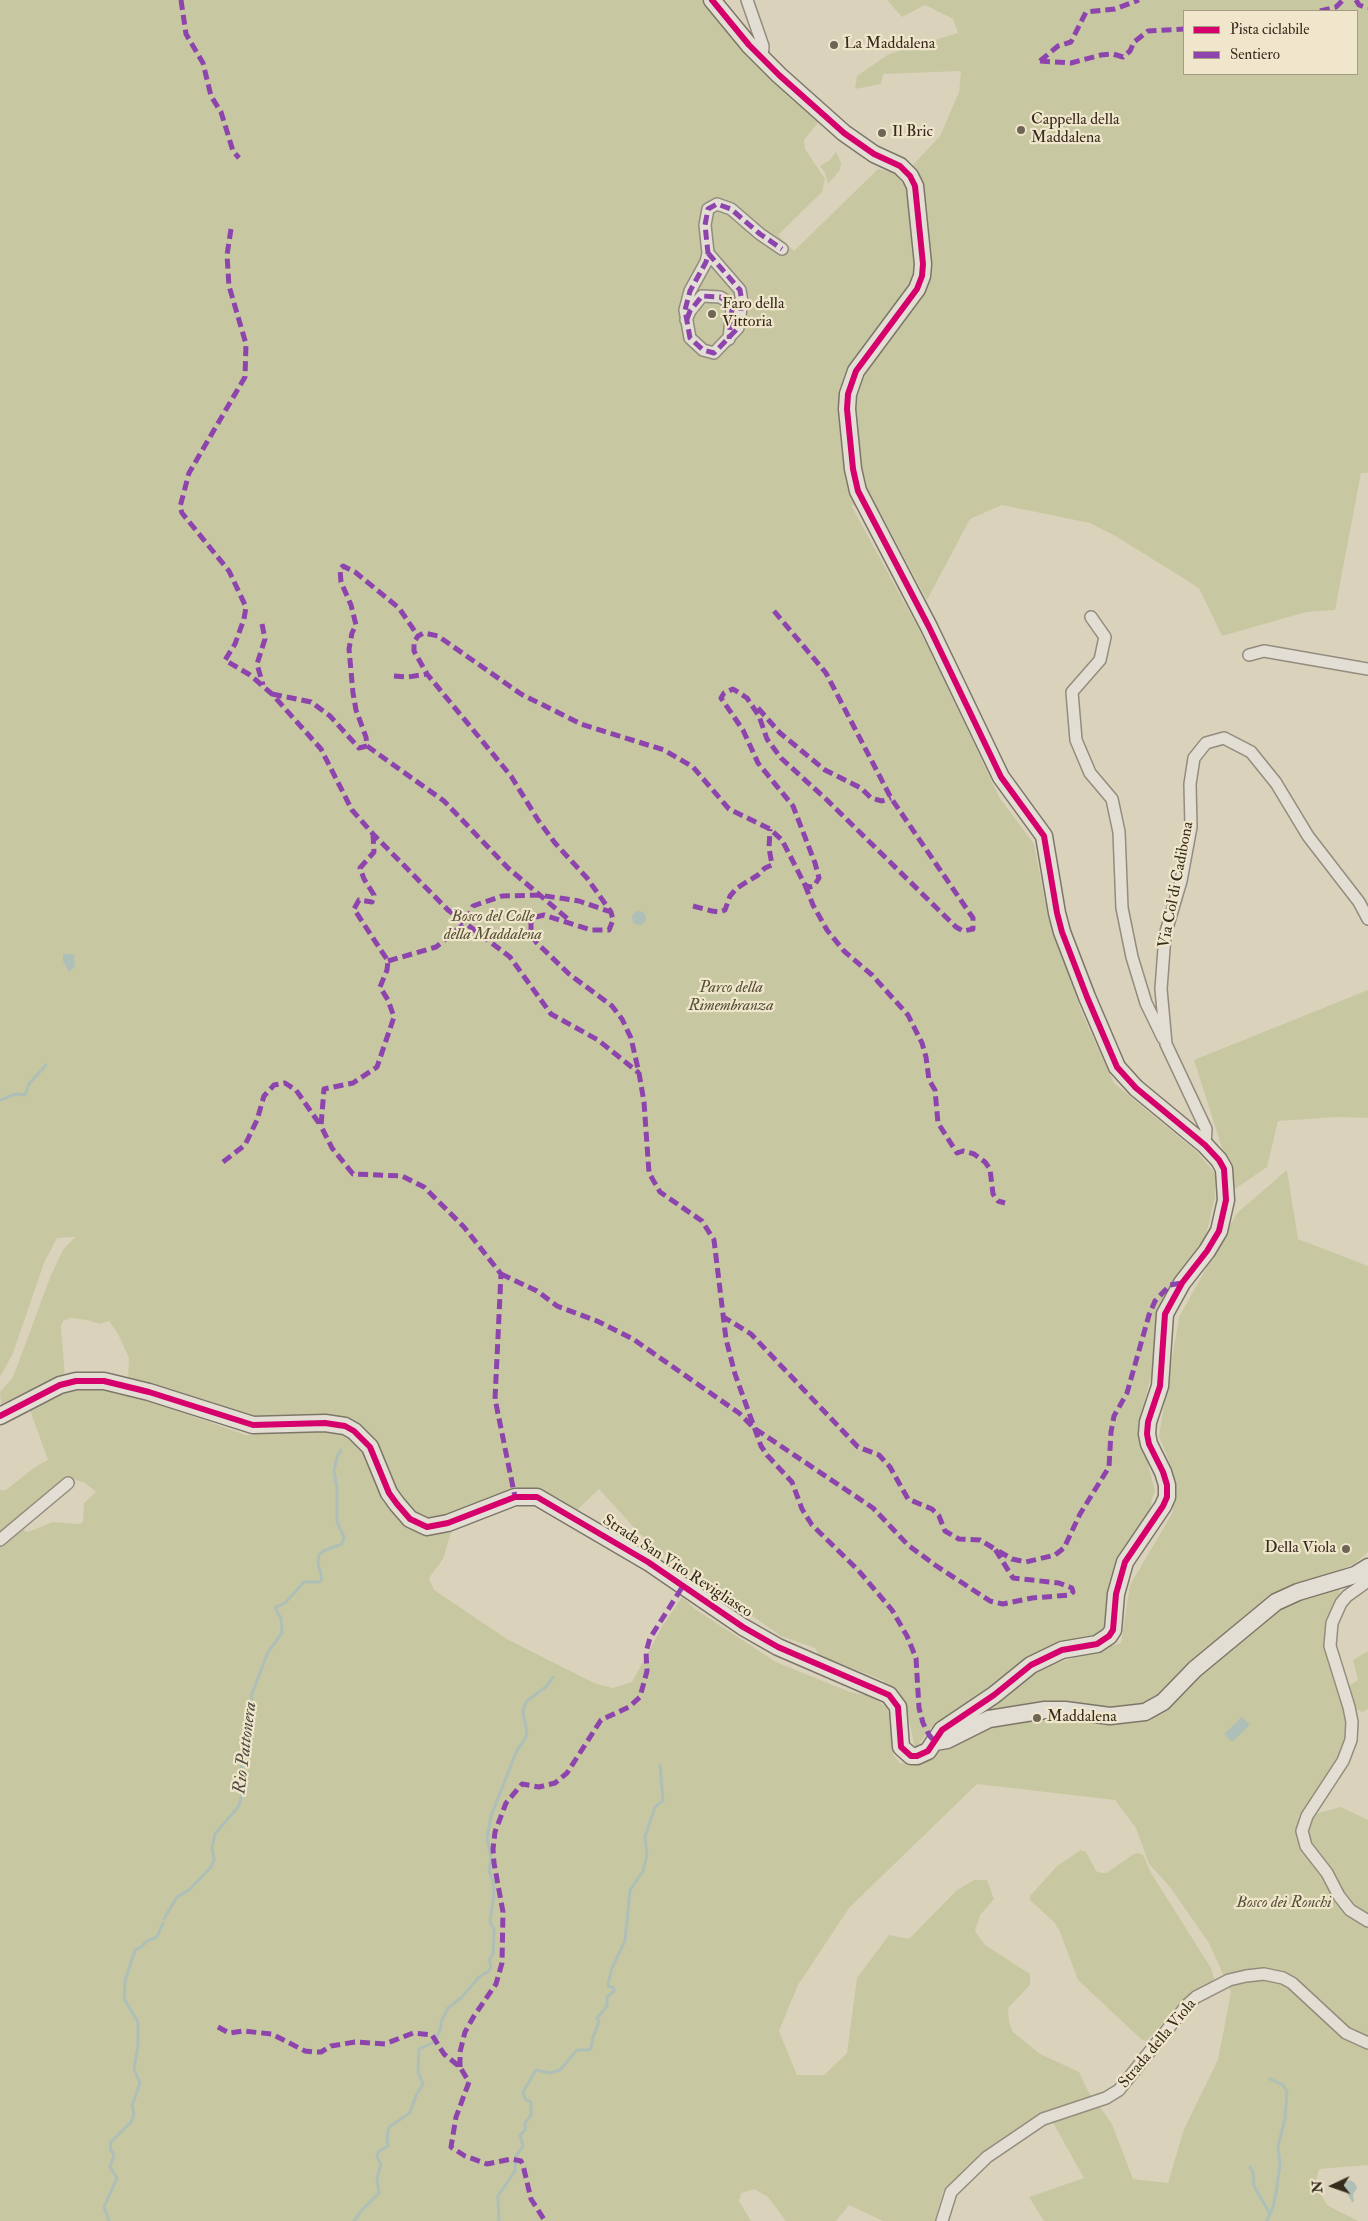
<!DOCTYPE html>
<style>
body{margin:0}
#map{position:relative;width:1368px;height:2221px;overflow:hidden;background:#dbd2bc;font-family:"IM FELL Double Pica",serif}
canvas{display:block}
.legend{position:absolute;left:1183px;top:10px;width:175px;height:65px;box-sizing:border-box;background:#f0e6cb;border:1px solid #a69b85;margin:0;padding:6px 9px;list-style:none;font-size:15px;color:#362a1d}
.legend li{display:flex;align-items:center;gap:10px;height:25px}
.legend b{width:25px;border:1px solid #a69b85}
.north{position:absolute;left:1308px;top:2161px;width:50px;height:50px;-webkit-text-stroke:4px #f0e6cb;paint-order:stroke;rotate:267deg;font-size:14px;font-weight:700;line-height:20px;text-align:center;color:#362a1d}
.north::after{content:'';display:block;margin:auto;width:18px;height:22px;background:#362a1d;clip-path:polygon(50% 0,100% 100%,50% 72%,0 100%)}
</style>
<div id="map">
<canvas width="1368" height="2221"></canvas>
<ul class="legend">
<li><b style="height:6px;background:#d6006c"></b>Pista ciclabile</li>
<li><b style="height:6px;background:#8e44ad"></b>Sentiero</li>
</ul>
<div class="north">N</div>
</div>
<script>
const ctx = document.querySelector('canvas').getContext('2d');
ctx.lineJoin = 'round';
function fillPath(path, color) {
  ctx.fillStyle = color;
  ctx.fill(path, 'evenodd');
}
function poly(rows) {
  const path = new Path2D();
  for (const r of rows) {
    if (r.length === 3) {
      path.moveTo(r[0] + r[2], r[1]);
      path.arc(r[0], r[1], r[2], 0, 2 * Math.PI);
      continue;
    }
    path.moveTo(r[0], r[1]);
    for (let i = 2; i < r.length; i += 2) path.lineTo(r[i], r[i + 1]);
  }
  return path;
}
function stroke(path, color, width, dash) {
  ctx.strokeStyle = color;
  ctx.lineWidth = width;
  ctx.lineCap = dash ? 'butt' : 'round';
  ctx.setLineDash(dash || []);
  ctx.stroke(path);
}
function drawText(font, color, halo, rows, align = 'center') {
  ctx.font = font + ' "IM FELL Double Pica",serif';
  ctx.lineWidth = 4.5;
  ctx.setLineDash([]);
  ctx.textBaseline = 'middle';
  ctx.strokeStyle = halo;
  ctx.fillStyle = color;
  for (const [text, x, y, turn = 0] of rows) {
    ctx.save();
    ctx.translate(x, y);
    ctx.rotate((+turn || 0) * Math.PI / 180);
    ctx.textAlign = isNaN(turn) ? turn : align;
    if (halo) ctx.strokeText(text, 0, 0);
    ctx.fillText(text, 0, 0);
    ctx.restore();
  }
}
fillPath(poly([
 [0,0,706,0,821,119,804,140,805,149,825,179,822,192,778,235,794,251,878,169,894,172,903,184,912,166,940,136,959,92,961,71,883,74,881,84,855,89,857,76,889,54,958,33,953,19,925,5,902,17,887,0,1368,0,1368,473,1361,473,1335,610,1306,612,1222,636,1199,588,1117,537,1090,523,1002,505,970,519,927,600,880,512,851,505,929,648,999,797,1034,844,1048,917,1082,1013,1114,1083,1197,1152,1215,1173,1215,1197,1205,1239,1156,1313,1152,1373,1138,1425,1155,1491,1152,1498,1150,1516,1110,1603,1105,1628,1095,1636,1076,1640,982,1694,931,1728,915,1749,905,1701,882,1680,819,1655,815,1648,781,1636,661,1552,638,1532,599,1489,576,1511,544,1495,438,1520,418,1517,409,1510,352,1421,267,1421,128,1381,129,1358,118,1334,109,1321,100,1324,87,1320,70,1318,63,1321,61,1326,65,1378,5,1408,1,1405,0,1392,13,1377,51,1275,63,1250,75,1237,57,1238,44,1263,13,1353,0,1377],
 [1184,11,1357,11,1357,74,1184,74],
 [836,152,841,163,840,170,828,184,825,173,820,166,830,160],
 [1368,990,1368,1118,1337,1117,1278,1121,1267,1167,1235,1189,1194,1060],
 [1287,1170,1298,1239,1368,1266,1368,1552,1354,1564,1271,1596,1211,1646,1167,1691,1130,1709,1025,1704,991,1712,953,1730,1038,1669,1121,1643,1130,1585,1173,1512,1170,1464,1159,1436,1179,1317,1237,1213],
 [73,1389,101,1390,133,1395,246,1435,300,1431,329,1431,343,1434,363,1450,384,1502,395,1515,416,1530,452,1529,443,1559,429,1578,434,1590,507,1639,594,1683,613,1688,632,1682,663,1625,682,1597,695,1609,776,1662,850,1692,871,1696,886,1707,891,1717,893,1755,900,1763,915,1764,984,1727,1047,1714,1104,1723,1182,1690,1283,1604,1338,1585,1340,1590,1339,1596,1331,1610,1325,1630,1327,1650,1346,1719,1343,1748,1331,1770,1297,1819,1341,1807,1368,1820,1368,2165,1319,2169,1315,2184,1327,2205,1358,2221,1044,2221,1029,2197,1084,2178,1047,2112,986,2152,960,2175,943,2191,935,2221,883,2221,849,2205,836,2221,786,2221,768,2197,754,2189,741,2193,739,2201,751,2221,0,2221,0,1543,22,1529,28,1532,53,1522,80,1524,83,1522,84,1503,96,1492,85,1483,73,1479,65,1481,0,1537,0,1490,6,1490,35,1467,48,1460,29,1407],
 [977,1784,1115,1800,1136,1828,1149,1864,1170,1887,1209,1943,1231,1992,1218,2060,1184,2129,1168,2183,1133,2179,1112,2124,1088,2091,1079,2072,1040,2054,1013,2032,1009,2022,1008,2008,1030,1985,1030,1974,985,1945,975,1931,980,1915,994,1899,987,1880,974,1880,957,1890,909,1939,889,1935,857,1978,847,2053,824,2075,797,2075,779,2031,798,1985,849,1908],
 [1368,1651,1368,1709,1362,1712,1354,1708,1348,1687,1358,1680,1353,1660],
 [1081,1850,1086,1852,1096,1871,1101,1873,1106,1873,1134,1854,1138,1853,1143,1855,1151,1873,1211,1968,1214,1978,1212,1983,1188,1997,1146,2041,1142,2040,1078,1980,1060,1932,1054,1922,1030,1900,1030,1896,1057,1866]
]), '#c7c8a1');
fillPath(poly([
 [639,918,7],
 [63,954,74,954,75,966,69,972,63,961],
 [1242,1717,1250,1725,1232,1742,1224,1734],
 [1350,2180,1355,2183,1357,2188,1353,2194,1354,2202,1352,2202,1344,2188,1346,2182]
]), '#aebfb8');
stroke(poly([
 [0,1100,16,1094,25,1095,29,1084,46,1065],
 [164,1919,177,1897,189,1890,211,1867,214,1860,212,1848,215,1834,239,1806,242,1792,240,1772,244,1759,244,1733,252,1719,252,1694,268,1652,282,1633,281,1618,276,1610,276,1607,285,1603,304,1582,319,1582,322,1579,318,1563,319,1555,323,1551,342,1544,344,1537,337,1522,337,1489,334,1471,337,1457,341,1450],
 [1250,2167,1253,2173,1254,2186,1270,2214],
 [109,2221,104,2207,117,2178,110,2167,114,2155,110,2148,111,2142,131,2122,134,2114,132,2106,140,2083,134,2069,138,2045,138,2022,124,1999,125,1981,135,1950,141,1947,147,1941,157,1937,163,1923],
 [354,2221,362,2210,379,2193,377,2178,381,2165,377,2156,378,2152,388,2146,387,2137,389,2127,410,2113,416,2095,423,2084,418,2072,419,2049,435,2042,441,2027,441,2022,448,2008,462,1997,479,1977,489,1971,491,1966,489,1960,493,1954,494,1938,494,1929,490,1922,494,1894,493,1881,489,1871,491,1857,487,1838,491,1816,517,1750,525,1739,527,1732,523,1712,524,1707,527,1701,547,1686,553,1677],
 [499,2221,498,2196,515,2171,516,2156,523,2146,520,2135,525,2130,525,2123,531,2115,531,2102,525,2099,523,2092,536,2070,550,2073,560,2070,577,2050,589,2050,591,2048,593,2037,599,2022,597,2018,607,2006,607,1997,614,1991,614,1988,608,1986,608,1984,612,1968,625,1941,630,1890,643,1871,647,1855,645,1837,655,1807,663,1801,660,1765],
 [1267,2221,1273,2207,1276,2193,1280,2164,1278,2146,1285,2119,1287,2091,1283,2085,1270,2079]
]), '#aebfb8', 3);
const street = poly([
 [747,0,763,46,762,58],
 [708,253,740,290,742,302,738,328,714,353,703,350,690,338,685,310,690,291,706,262,708,253,705,225,708,209,717,204,731,209,760,234,782,249],
 [686,320,690,311,702,296,720,297,730,303,732,308,729,339],
 [1091,617,1105,637,1100,660,1072,692,1076,740,1090,773,1112,799,1119,832,1122,908,1132,957,1146,1003,1163,1038],
 [1249,655,1264,651,1368,669],
 [1205,1145,1206,1129,1166,1044,1161,989,1165,935,1181,881,1191,827,1190,784,1194,758,1206,743,1224,738,1251,752,1276,783,1308,836,1359,902,1368,919],
 [0,1540,68,1483],
 [1368,1581,1347,1596,1341,1603,1332,1623,1330,1646,1349,1707,1352,1722,1351,1740,1343,1761,1307,1816,1302,1831,1306,1846,1327,1873,1339,1896,1350,1910,1368,1921],
 [942,2221,951,2192,987,2157,1043,2119,1106,2098,1119,2090,1187,2005,1196,1997,1229,1980,1246,1976,1264,1974,1283,1978,1292,1983,1346,2033,1368,2043]
]);
const secondary = poly([
 [0,1416,60,1385,76,1381,104,1381,149,1392,253,1425,325,1423,345,1426,354,1431,370,1447,389,1493,397,1504,410,1519,427,1527,448,1523,515,1497,537,1497,648,1562,743,1627,778,1647,889,1695,898,1707,901,1747,911,1756,917,1756,928,1751,942,1730,994,1695,1031,1665,1062,1650,1097,1644,1109,1636,1113,1630,1116,1594,1125,1562,1163,1506,1167,1497,1167,1485,1163,1472,1149,1444,1147,1434,1148,1422,1160,1386,1165,1314,1182,1283,1207,1251,1219,1231,1226,1200,1224,1169,1219,1160,1205,1145,1136,1088,1117,1067,1087,997,1062,932,1057,913,1044,836,1001,777,929,627,858,491,853,469,847,409,848,394,856,371,917,289,922,276,923,264,915,186,910,176,900,166,874,154,844,133,779,75,749,45,712,0],
 [935,1742,947,1740,989,1719,1045,1710,1065,1710,1110,1716,1145,1712,1163,1702,1195,1669,1276,1602,1298,1592,1355,1575,1368,1567]
]);
stroke(street, '#938c7e', 14);
stroke(secondary, '#7c7669', 19);
stroke(street, '#e3ded3', 11);
stroke(secondary, '#e3ded3', 16);
stroke(poly([
 [181,0,186,34,203,63,211,96,221,112,233,151,239,158],
 [1356,0,1359,5,1368,8],
 [1320,11,1336,7,1343,0],
 [1040,61,1071,63,1101,55,1113,54,1123,57,1130,51,1134,42,1148,31,1184,29],
 [1040,61,1058,46,1071,42,1086,12,1115,9,1139,0],
 [231,229,227,255,229,286,246,344,245,377,189,473,180,507,182,513,229,571,246,607,244,619,235,644,225,660,250,675,272,694,321,749,352,810,373,834,448,910,510,957,551,1014,598,1040,639,1073],
 [708,253,740,290,742,302,738,328,714,353,703,350,690,338,685,310,690,291,706,262,708,253,705,225,708,209,717,204,731,209,760,234,782,249],
 [687,319,690,311,702,296,720,297,730,303,732,308,729,339],
 [774,611,826,673,891,798,973,918,973,929,963,931,956,927,827,800,781,758,767,739,759,716,747,698,733,689,724,693,721,698,743,730,758,763,793,806,815,863,819,878,814,886,810,887,805,885,782,840,770,829,729,809,693,767,664,750,581,724,521,694,438,636,424,633,418,636,414,642,414,651,427,674,511,776,538,820,555,843,587,878,611,912,613,920,609,930,591,930,544,915,536,917,531,921,531,934,536,942,569,974,612,1006,622,1019,631,1038,639,1073,644,1102,649,1173,660,1192,702,1221,714,1240,726,1339,735,1374,761,1446,767,1455,792,1482,802,1509,812,1525,858,1570,892,1610,907,1636,916,1658,919,1708,923,1723,929,1735,935,1742],
 [262,624,265,639,257,664,263,685],
 [394,676,408,677,427,674],
 [272,694,311,702,330,716,359,748,367,746,366,737,356,710,353,693,349,649,352,633,356,625,351,605,341,582,340,569,343,566,355,572,399,608,418,636],
 [758,708,780,733,825,770,861,788,871,798,882,801,891,798],
 [367,746,444,801,508,868,569,920],
 [373,834,374,852,360,868,364,879,374,895,372,902,359,900,354,909,388,961,387,970,380,987,388,1000,394,1017,377,1067,353,1083,324,1089,321,1126,332,1148,353,1174,402,1176,424,1187,464,1227,501,1274,495,1399,515,1497],
 [805,885,813,905,827,930,844,951,872,975,908,1015,922,1043,926,1057,929,1080,935,1090,938,1123,957,1153,963,1151,974,1154,985,1162,990,1169,993,1194,998,1201,1005,1203],
 [693,906,712,911,720,912,725,910,730,896,737,888,758,875,765,868,772,865,769,848,770,829],
 [388,961,436,947,465,923,473,906,502,896,539,895,579,901,611,912],
 [223,1162,245,1145,257,1120,264,1096,274,1085,285,1083,296,1090,321,1126],
 [501,1274,537,1291,557,1306,597,1321,633,1339,739,1413,754,1428,873,1508,908,1545,935,1565,990,1601,1003,1604,1032,1598,1070,1595,1073,1592,1072,1588,1059,1583,1013,1578,995,1549,1012,1559,1026,1562,1055,1555,1064,1548,1080,1514,1109,1467,1111,1432,1114,1416,1127,1393,1149,1315,1155,1301,1170,1285,1182,1283],
 [722,1316,751,1334,858,1447,879,1455,890,1467,908,1499,932,1509,939,1516,945,1531,959,1539,980,1540,995,1549],
 [218,2027,229,2033,243,2031,272,2034,305,2051,314,2052,321,2052,331,2046,355,2042,385,2044,413,2033,432,2035,444,2054,460,2067,469,2082,456,2117,451,2147,465,2156,487,2164,511,2159,521,2161,523,2165,531,2199,545,2221],
 [460,2067,460,2052,465,2032,474,2016,496,1984,502,1963,503,1912,494,1863,493,1849,495,1832,506,1803,522,1784,539,1787,555,1783,567,1773,601,1720,629,1707,640,1697,647,1671,646,1652,650,1638,683,1586]
]), '#8e44ad', 5, [10, 5]);
stroke(poly([
 [0,1416,60,1385,76,1381,104,1381,149,1392,253,1425,325,1423,345,1426,354,1431,370,1447,389,1493,397,1504,410,1519,427,1527,448,1523,515,1497,537,1497,648,1562,743,1627,778,1647,889,1695,898,1707,901,1747,911,1756,917,1756,928,1751,942,1730,994,1695,1031,1665,1062,1650,1097,1644,1109,1636,1113,1630,1116,1594,1125,1562,1163,1506,1167,1497,1167,1485,1163,1472,1149,1444,1147,1434,1148,1422,1160,1386,1165,1314,1182,1283,1207,1251,1219,1231,1226,1200,1224,1169,1219,1160,1205,1145,1136,1088,1117,1067,1087,997,1062,932,1057,913,1044,836,1001,777,929,627,858,491,853,469,847,409,848,394,856,371,917,289,922,276,923,264,915,186,910,176,900,166,874,154,844,133,779,75,749,45,712,0]
]), '#d6006c', 6);
for (const [x, y, r, color] of [
 [834,45,5,"#706555"],
 [1021,130,5,"#706555"],
 [882,133,5,"#706555"],
 [712,314,5,"#706555"],
 [1346,1549,5,"#706555"],
 [1037,1718,5,"#706555"]
]) {
  const dot = new Path2D();
  dot.arc(x, y, r, 0, 2 * Math.PI);
  ctx.fillStyle = color;
  ctx.fill(dot);
  stroke(dot, '#f0e6cb', 2);
}
drawText('16px', '#362a1d', '#f0e6cb', [
 ["La Maddalena",844,45],
 ["Cappella della",1031,121],
 ["Maddalena",1031,139],
 ["Il Bric",892,133],
 ["Faro della",722,305],
 ["Vittoria",722,323],
 ["Della Viola",1336,1549,"right"],
 ["Maddalena",1047,1718]
], 'left');
drawText('16px', '#362a1d', '#f0e6cb', [
 ["Via Col di Cadibona",1177,885,-79],
 ["Strada San Vito Revigliasco",677,1567,33],
 ["Strada della Viola",1158,2044,-50]
]);
drawText('italic 16px', '#564f38', '#f0e6cb', [
 ["Bosco del Colle",493,918],
 ["della Maddalena",493,936],
 ["Parco della",731,989],
 ["Rimembranza",731,1007],
 ["Bosco dei Ronchi",1284,1904]
]);
drawText('italic 18px', '#4f4d43', '#f0e6cb', [
 ["Rio Pattonera",246,1748,-83]
]);
</script>
